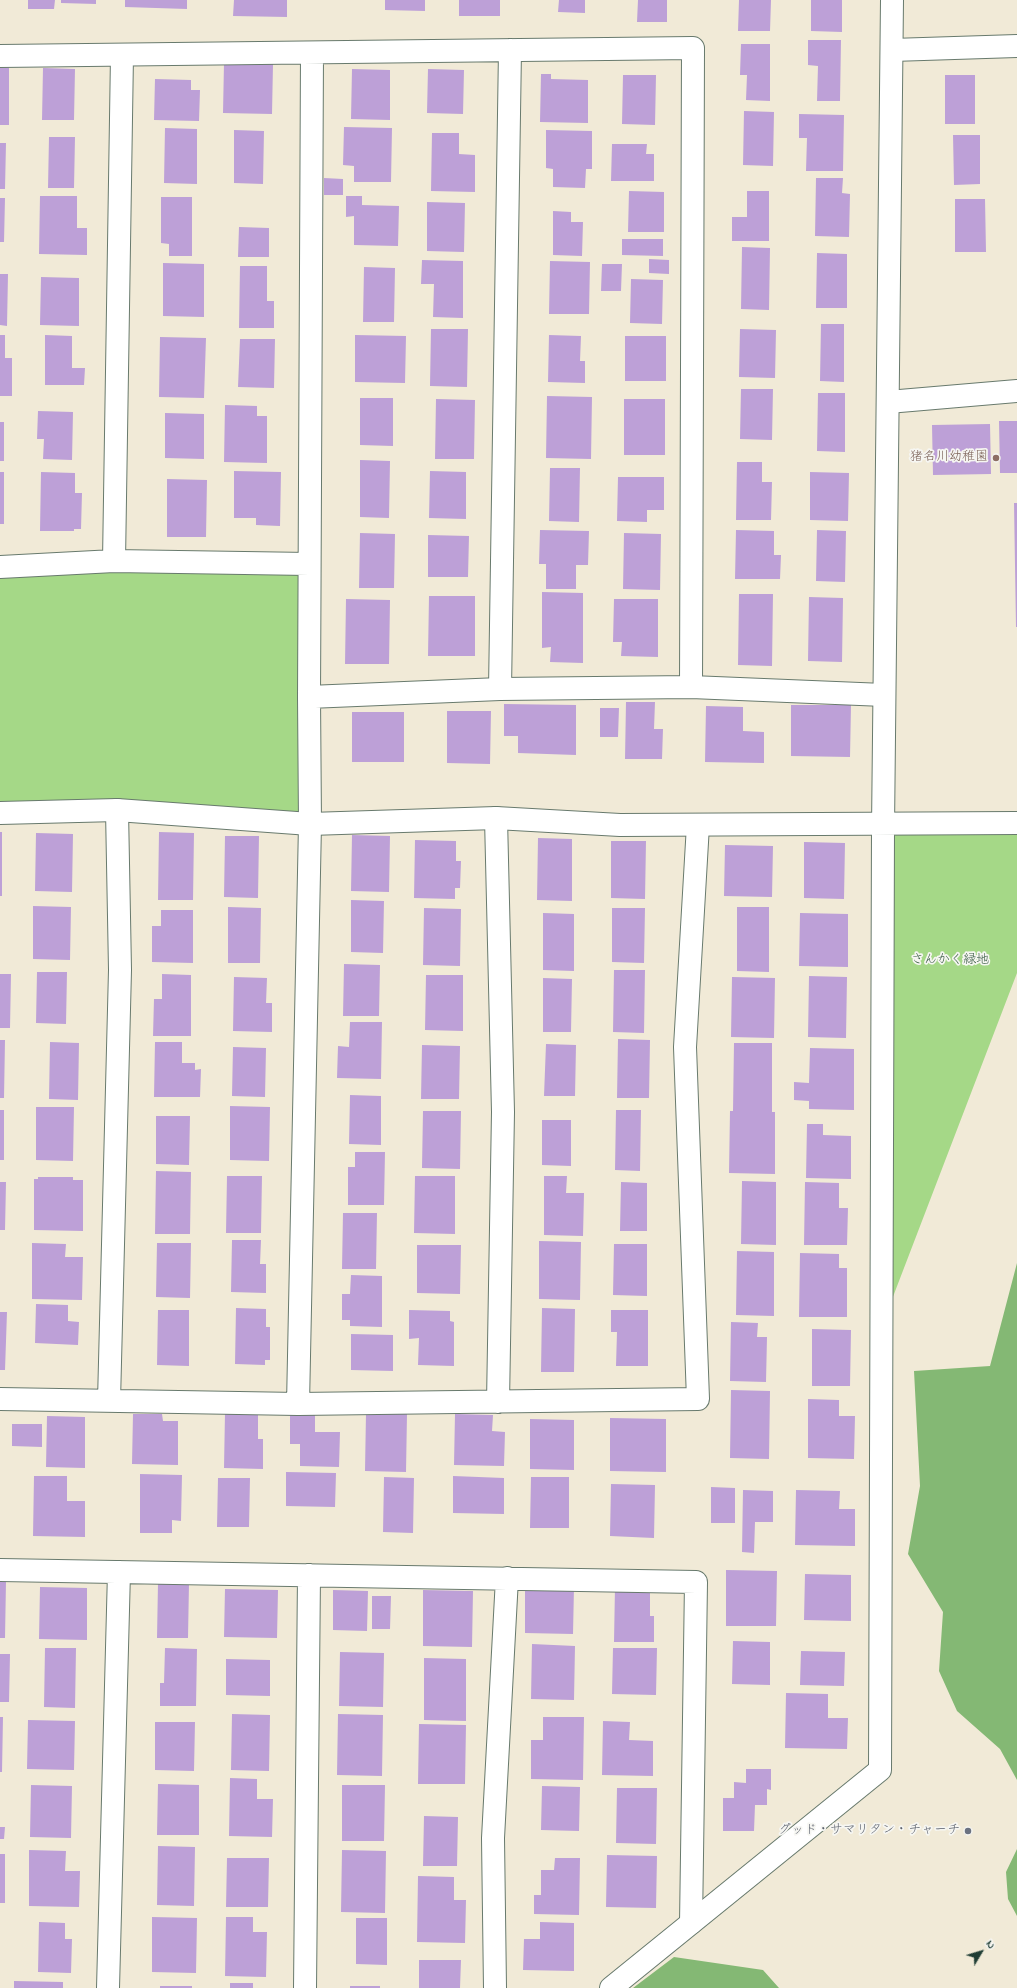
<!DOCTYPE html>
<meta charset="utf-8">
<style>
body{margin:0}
#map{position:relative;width:1017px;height:1988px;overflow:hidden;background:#f1ead7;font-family:"Indie Flower",sans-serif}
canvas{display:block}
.north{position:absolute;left:961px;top:1932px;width:40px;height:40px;-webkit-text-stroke:3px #f6f6f2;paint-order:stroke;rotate:52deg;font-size:11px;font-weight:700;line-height:16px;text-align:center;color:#1f3d34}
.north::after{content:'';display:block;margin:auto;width:14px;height:18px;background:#1f3d34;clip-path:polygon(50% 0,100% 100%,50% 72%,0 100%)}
</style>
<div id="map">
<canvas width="1017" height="1988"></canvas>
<div class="north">N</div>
</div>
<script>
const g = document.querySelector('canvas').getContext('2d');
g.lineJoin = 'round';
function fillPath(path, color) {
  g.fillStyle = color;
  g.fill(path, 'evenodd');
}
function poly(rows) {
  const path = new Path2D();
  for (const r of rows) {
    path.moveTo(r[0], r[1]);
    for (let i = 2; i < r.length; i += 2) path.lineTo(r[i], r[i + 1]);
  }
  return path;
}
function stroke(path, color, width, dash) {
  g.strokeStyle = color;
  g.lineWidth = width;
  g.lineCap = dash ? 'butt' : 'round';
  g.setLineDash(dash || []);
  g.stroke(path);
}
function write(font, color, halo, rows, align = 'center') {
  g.font = font + ' "Indie Flower","Klee One",sans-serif';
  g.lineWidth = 3.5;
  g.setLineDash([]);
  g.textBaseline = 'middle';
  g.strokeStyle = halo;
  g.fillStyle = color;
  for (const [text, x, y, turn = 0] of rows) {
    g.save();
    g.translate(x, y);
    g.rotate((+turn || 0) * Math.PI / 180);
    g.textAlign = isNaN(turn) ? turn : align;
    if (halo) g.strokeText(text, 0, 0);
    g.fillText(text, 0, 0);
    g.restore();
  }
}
fillPath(poly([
 [309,564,310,824,0,813,0,567],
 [1017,823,1017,973,881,1328,883,824]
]), '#a5d887');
fillPath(poly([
 [1017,1263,1017,1780,1000,1749,957,1711,939,1671,943,1612,908,1554,920,1486,914,1371,990,1366],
 [1017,1849,1017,1916,1008,1899,1006,1872],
 [674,1957,763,1970,779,1988,633,1988]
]), '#84b874');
fillPath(poly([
 [28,0,55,0,54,9,28,9],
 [61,0,96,0,96,4,61,3],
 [125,0,187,0,187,9,125,7],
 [234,0,287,0,287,17,233,16],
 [385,0,425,0,425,11,385,10],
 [459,0,500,0,500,16,459,16],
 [559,0,585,0,585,13,558,12],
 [638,0,667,0,667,22,637,22],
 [739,0,771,0,770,31,738,31],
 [811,0,842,0,842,32,811,31],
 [808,40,841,40,840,101,817,101,818,66,808,65],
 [741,44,770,44,770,101,746,100,747,75,740,75],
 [224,63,273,64,272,114,223,113],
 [0,68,9,68,9,125,0,125],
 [43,68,75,69,74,120,42,120],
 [352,69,390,70,390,120,351,119],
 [428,69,464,70,463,114,427,113],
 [541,74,551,74,551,79,588,80,588,123,540,122],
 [623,75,656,75,655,125,622,124],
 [945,75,975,75,975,124,945,124],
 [155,79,191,80,191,90,200,90,199,121,154,120],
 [744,111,774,112,773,166,743,165],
 [799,114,844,115,843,171,806,171,807,138,799,138],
 [344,127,392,128,391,182,354,182,354,166,343,165],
 [165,128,197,129,197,184,164,183],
 [234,130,264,131,263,184,234,183],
 [546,130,592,131,592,169,586,169,585,188,553,187,553,169,546,168],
 [432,133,459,133,459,154,475,155,475,192,431,191],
 [953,135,980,135,980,184,954,185],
 [49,137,75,137,74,188,48,188],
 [0,143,6,143,5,189,0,189],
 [612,144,647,144,646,154,654,154,654,181,611,181],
 [324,178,343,179,343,195,324,195],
 [816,178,843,178,842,193,850,194,849,237,815,236],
 [629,191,664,192,664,232,628,232],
 [747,191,769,191,769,241,732,241,732,217,747,217],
 [40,196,77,196,77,228,87,228,87,255,39,254],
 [346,196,362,196,362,205,399,206,398,246,354,245,354,216,346,217],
 [161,197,192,197,192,256,169,256,169,244,161,243],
 [0,198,5,198,4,242,0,242],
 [955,199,985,199,986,252,955,252],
 [427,202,465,203,464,252,427,251],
 [553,211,571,212,571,222,583,222,582,256,553,255],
 [239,227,269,228,269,257,238,257],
 [622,239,663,239,663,256,622,255],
 [742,247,770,248,769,310,741,309],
 [817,253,847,254,847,308,816,308],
 [649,259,669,260,669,274,649,273],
 [422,260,463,261,463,318,433,317,434,284,421,284],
 [550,261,590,262,589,314,549,314],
 [163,263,204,264,204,317,163,316],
 [602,264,622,264,621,291,601,291],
 [240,266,267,266,267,301,274,301,274,328,239,328],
 [364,267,395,268,394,322,363,322],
 [0,274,8,274,7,326,0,325],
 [41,277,79,278,79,326,40,325],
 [631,279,663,280,662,324,630,323],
 [821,324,844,324,844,382,820,381],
 [431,329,468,329,467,387,430,386],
 [740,329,776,330,775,378,739,377],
 [0,335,5,335,5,358,12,358,12,396,0,396],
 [45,335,72,336,72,368,85,368,84,385,45,385],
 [355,335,406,336,405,383,355,382],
 [549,335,581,336,580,361,585,361,585,383,548,382],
 [625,336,666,336,666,381,625,381],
 [160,337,206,338,204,398,159,397],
 [240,339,275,339,274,388,238,387],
 [741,389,773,389,772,440,740,439],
 [818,393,845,393,845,452,817,451],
 [547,396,592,397,591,459,546,458],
 [360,398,393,398,393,446,360,445],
 [436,399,475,400,474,459,435,459],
 [624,399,665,399,665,455,624,455],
 [225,405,257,406,257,416,267,416,267,463,224,462],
 [38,411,73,412,72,460,43,459,44,439,37,439],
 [165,413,204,414,204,459,165,458],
 [999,421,1017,421,1017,473,1000,473],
 [0,422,4,422,4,461,0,461],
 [990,424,991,474,933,475,932,425],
 [360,460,390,461,389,518,360,517],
 [737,462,762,462,762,482,772,482,771,520,736,520],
 [550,468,580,468,579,522,549,521],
 [234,471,281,472,280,526,256,525,256,518,234,518],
 [430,471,466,472,466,519,429,518],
 [0,472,4,472,4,524,0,524],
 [41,472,75,473,75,493,82,493,81,529,74,529,74,531,40,531],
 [810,472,849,473,848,521,810,520],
 [618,477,664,477,664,510,647,510,647,522,617,521],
 [167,479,207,480,206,537,167,537],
 [1014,503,1017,503,1017,627,1016,627],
 [540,530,589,531,588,565,576,565,576,589,546,589,546,564,539,564],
 [736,530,774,531,774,555,781,555,780,579,735,579],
 [817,530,846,531,845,582,816,581],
 [360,533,395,534,394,588,359,588],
 [624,533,661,534,660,590,623,589],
 [428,535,469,536,468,577,428,577],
 [542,592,583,593,583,663,550,662,551,647,542,648],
 [739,594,773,594,772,666,738,665],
 [429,596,475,596,475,656,428,656],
 [809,597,843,598,842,662,808,661],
 [346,599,390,600,389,664,345,664],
 [614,599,658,599,658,657,621,656,622,642,613,642],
 [626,702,655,702,654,729,663,729,662,759,625,759],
 [504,704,576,705,576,755,518,753,518,736,504,736],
 [791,705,851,705,850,757,791,756],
 [706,706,743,707,743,731,764,732,764,763,705,762],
 [600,708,619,708,618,737,600,737],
 [447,711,491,711,490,764,447,763],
 [352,712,404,712,404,762,352,762],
 [0,832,2,832,2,896,0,896],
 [159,832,194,833,193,900,158,900],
 [36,833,73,834,72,892,35,891],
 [352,835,390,836,389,892,351,891],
 [225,836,259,836,258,898,224,897],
 [538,838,572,839,572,901,537,900],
 [415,840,456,841,456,861,461,861,460,888,455,888,455,899,414,898],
 [611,841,646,841,645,899,611,898],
 [804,842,845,843,844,899,804,898],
 [725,845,773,846,772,897,724,896],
 [351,900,384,901,383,953,351,952],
 [33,906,71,907,70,960,33,959],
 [228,907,261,908,260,963,228,963],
 [737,907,769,907,769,972,737,971],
 [424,908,461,909,460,966,423,965],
 [612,908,645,908,644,963,612,962],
 [161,910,193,910,193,963,152,962,152,926,161,926],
 [543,913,574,914,574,971,543,970],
 [800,913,848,914,848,967,799,966],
 [344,964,380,965,379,1016,343,1016],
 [614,970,645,970,644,1033,613,1032],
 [37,972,67,972,66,1024,36,1023],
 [0,974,11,974,10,1028,0,1028],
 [162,974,191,975,191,1036,153,1036,154,999,162,999],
 [426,975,463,975,463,1031,425,1030],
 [809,976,847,977,846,1038,808,1037],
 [234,977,267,978,266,1003,272,1003,272,1032,233,1031],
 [732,977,775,978,774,1038,731,1037],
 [543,978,572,979,571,1032,543,1032],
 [350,1022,382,1022,381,1079,337,1078,338,1046,349,1047],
 [618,1039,650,1040,649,1098,617,1098],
 [0,1040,5,1040,4,1098,0,1098],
 [50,1042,79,1043,78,1100,49,1099],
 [155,1042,182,1042,182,1063,195,1063,195,1070,201,1069,200,1097,154,1097],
 [734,1043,772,1043,772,1112,775,1112,775,1174,729,1173,730,1111,733,1111],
 [546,1044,576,1045,575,1096,544,1096],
 [422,1045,460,1046,459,1099,421,1099],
 [233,1047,266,1048,265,1097,232,1096],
 [810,1048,854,1049,854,1110,809,1109,809,1101,794,1100,794,1082,809,1083],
 [350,1095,381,1096,381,1145,349,1144],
 [230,1106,270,1107,269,1161,230,1160],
 [36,1107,74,1107,73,1161,36,1160],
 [0,1110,4,1110,4,1160,0,1160],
 [616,1110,641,1110,640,1171,615,1170],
 [423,1111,461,1111,460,1169,422,1168],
 [156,1116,190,1116,189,1165,156,1164],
 [542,1120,571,1120,571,1166,542,1165],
 [807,1124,823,1124,823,1135,851,1136,851,1179,806,1178],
 [355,1152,385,1152,384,1205,348,1205,348,1167,355,1167],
 [156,1171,191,1172,190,1234,155,1234],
 [227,1176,262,1176,261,1233,226,1233],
 [415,1176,455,1176,455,1234,414,1233],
 [544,1176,567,1176,566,1193,584,1193,583,1236,544,1235],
 [38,1177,73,1177,73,1180,83,1180,83,1231,34,1230,34,1179,38,1179],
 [742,1181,776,1182,776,1245,741,1244],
 [0,1182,6,1182,5,1230,0,1230],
 [621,1182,647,1183,647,1231,620,1231],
 [805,1182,839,1183,839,1208,848,1208,847,1245,804,1245],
 [343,1213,377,1213,376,1269,342,1269],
 [232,1240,261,1240,260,1264,266,1264,266,1293,231,1292],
 [539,1241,581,1242,580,1300,539,1299],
 [32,1243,66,1244,65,1257,83,1257,82,1300,32,1299],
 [157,1243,191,1243,190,1298,156,1297],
 [614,1244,647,1244,647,1296,613,1295],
 [417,1245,461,1245,460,1294,417,1293],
 [737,1251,774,1252,774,1316,736,1315],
 [800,1253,839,1254,839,1268,847,1268,847,1317,799,1317],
 [351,1275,382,1276,382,1327,350,1326,350,1320,342,1320,342,1294,350,1294],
 [36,1304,68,1305,68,1321,79,1322,78,1345,35,1343],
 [236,1308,266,1309,266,1327,270,1327,270,1360,265,1360,265,1365,235,1364],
 [542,1308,575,1309,574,1372,541,1372],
 [158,1310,189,1310,189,1366,157,1365],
 [409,1310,450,1311,450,1321,454,1322,454,1366,418,1365,419,1338,409,1339],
 [611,1310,648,1310,648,1366,616,1366,617,1332,611,1332],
 [0,1312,7,1312,5,1370,0,1370],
 [731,1322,758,1323,757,1337,767,1337,766,1382,730,1381],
 [812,1329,851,1330,850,1386,812,1386],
 [351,1334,393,1335,393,1371,351,1370],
 [731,1390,770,1391,769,1459,730,1458],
 [808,1399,839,1400,839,1416,855,1416,854,1459,808,1458],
 [225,1413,258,1414,258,1439,263,1439,263,1469,224,1468],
 [290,1413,315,1413,315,1432,340,1432,339,1467,300,1466,300,1444,290,1444],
 [366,1413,407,1414,406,1472,365,1471],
 [133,1414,162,1414,163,1421,178,1421,178,1465,132,1464],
 [455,1414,493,1415,492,1431,505,1432,504,1466,454,1465],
 [47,1416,85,1417,85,1468,46,1467],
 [610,1418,666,1419,666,1472,610,1471],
 [530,1419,574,1420,574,1470,530,1469],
 [12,1424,42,1424,42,1447,12,1446],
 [286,1472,336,1473,335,1507,286,1506],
 [140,1474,182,1475,181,1521,172,1520,172,1533,140,1533],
 [34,1476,67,1476,67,1501,85,1501,85,1537,33,1536],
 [453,1476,504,1478,504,1514,453,1513],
 [384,1477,414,1478,413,1533,383,1532],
 [531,1477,569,1477,569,1528,530,1528],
 [218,1478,250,1478,249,1527,217,1527],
 [611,1484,655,1485,654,1538,610,1536],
 [711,1487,735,1488,735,1523,711,1523],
 [743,1490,773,1491,773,1522,755,1522,754,1553,742,1552],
 [796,1490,840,1491,839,1509,855,1509,855,1546,795,1545],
 [726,1570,777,1571,776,1626,726,1626],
 [805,1574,851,1575,851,1621,804,1620],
 [0,1581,6,1581,5,1638,0,1638],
 [158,1583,189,1583,188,1638,157,1638],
 [525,1585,574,1587,573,1634,525,1633],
 [40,1587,87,1588,87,1640,39,1639],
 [615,1587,650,1588,650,1616,654,1616,654,1642,614,1642],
 [225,1589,278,1590,277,1638,224,1637],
 [333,1590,368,1591,367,1631,333,1630],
 [423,1590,473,1591,472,1647,423,1646],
 [372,1596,391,1596,390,1629,372,1629],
 [733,1641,770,1642,770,1685,732,1684],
 [532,1644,575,1646,574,1700,531,1699],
 [45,1648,76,1648,75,1708,44,1707],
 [165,1648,197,1649,196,1706,160,1706,160,1683,164,1683],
 [613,1648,657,1648,656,1695,612,1694],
 [801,1651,845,1652,844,1686,800,1685],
 [340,1652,384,1653,383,1707,339,1706],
 [0,1654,10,1654,9,1702,0,1702],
 [424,1658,466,1659,466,1721,424,1720],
 [226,1659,270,1660,270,1696,226,1695],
 [786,1693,828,1694,828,1718,848,1718,847,1749,785,1748],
 [232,1714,270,1715,269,1771,231,1770],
 [338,1714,383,1715,382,1776,337,1775],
 [0,1717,3,1717,2,1772,0,1772],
 [543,1717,584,1717,583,1780,531,1779,531,1740,543,1740],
 [28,1720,75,1721,74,1770,27,1769],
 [603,1721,630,1722,629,1740,653,1741,653,1776,602,1775],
 [155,1722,195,1722,194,1771,155,1770],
 [419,1724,466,1725,465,1784,418,1784],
 [746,1769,771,1769,771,1790,767,1789,767,1805,755,1805,754,1831,723,1831,723,1798,734,1798,734,1782,746,1783],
 [230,1778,257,1779,257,1799,273,1799,272,1837,229,1836],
 [158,1784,199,1785,199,1835,157,1835],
 [31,1785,72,1786,71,1838,30,1837],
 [342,1785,385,1785,384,1841,342,1841],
 [542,1786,580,1787,579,1831,541,1830],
 [617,1788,657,1788,656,1844,616,1843],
 [424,1816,458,1817,457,1866,423,1866],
 [0,1827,5,1827,4,1839,0,1839],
 [158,1846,195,1847,194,1906,157,1905],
 [29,1850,66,1851,65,1871,80,1871,79,1907,29,1906],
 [342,1850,386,1851,385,1913,341,1912],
 [0,1854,5,1854,5,1903,0,1903],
 [607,1855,657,1856,656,1908,606,1907],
 [227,1858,269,1858,268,1907,226,1907],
 [555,1858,580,1858,579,1915,534,1914,534,1895,541,1895,541,1870,554,1870],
 [418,1876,454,1877,454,1900,466,1900,465,1943,417,1942],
 [152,1917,197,1918,196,1973,152,1972],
 [226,1917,253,1917,253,1932,267,1932,266,1977,225,1976],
 [356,1918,387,1918,387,1965,356,1964],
 [39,1922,65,1923,65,1939,72,1939,71,1973,38,1972],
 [540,1922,574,1923,574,1971,523,1970,524,1939,540,1939],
 [419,1960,461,1960,460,1988,419,1988],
 [14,1981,63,1982,63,1988,14,1988],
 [230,1983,253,1983,253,1988,230,1988],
 [160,1986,192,1986,192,1988,160,1988],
 [350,1986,380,1986,380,1988,350,1988]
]), '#bda0d7');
const minor = poly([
 [892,50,1017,46],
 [312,53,309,697,310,824,298,1404,698,1399,685,1047,698,825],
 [0,56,693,48,691,687,884,695],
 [888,402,1017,391],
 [114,561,122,55],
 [0,567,114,561,309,564],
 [500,689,510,50],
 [309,697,500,689,691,687],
 [496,818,503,1112,498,1402],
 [0,1399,298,1404],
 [109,1401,120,970,117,810],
 [0,1570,696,1582,691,1923],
 [108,1988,119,1572],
 [305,1988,309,1575],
 [495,1988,493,1838,507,1578]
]);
const tertiary = poly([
 [0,813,117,810,310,824,496,818,620,825,1017,823],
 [611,1988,880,1770,883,828,892,0]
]);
stroke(minor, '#687a6d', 24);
stroke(tertiary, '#687a6d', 24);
stroke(minor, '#fff', 22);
stroke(tertiary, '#fff', 22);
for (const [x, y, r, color] of [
 [996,458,4,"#8d6e63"],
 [968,1831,4,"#6b7280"]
]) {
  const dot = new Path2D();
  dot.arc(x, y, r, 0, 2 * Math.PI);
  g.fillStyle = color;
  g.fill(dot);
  stroke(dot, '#f6f6f2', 1.5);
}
write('13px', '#785e54', '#f6f6f2', [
 ["猪名川幼稚園",988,458]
], 'right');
write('13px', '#3a5c45', '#f6f6f2', [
 ["さんかく緑地",950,961]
]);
write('13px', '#5b616d', '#f6f6f2', [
 ["グッド・サマリタン・チャーチ",960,1831]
], 'right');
</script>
